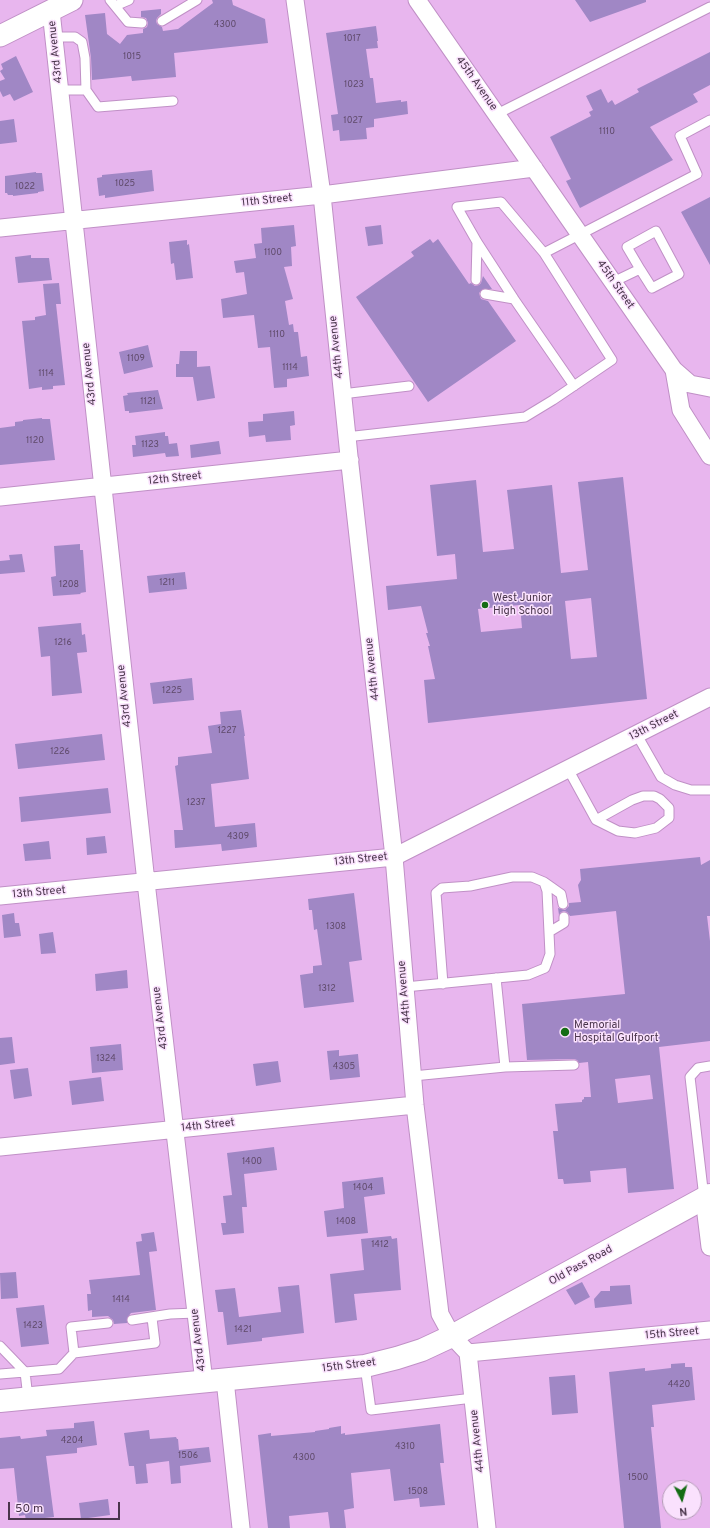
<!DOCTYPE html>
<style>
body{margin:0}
#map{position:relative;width:710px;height:1528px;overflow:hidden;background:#e8b6ee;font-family:Overpass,sans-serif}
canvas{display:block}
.north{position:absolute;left:662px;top:1480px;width:40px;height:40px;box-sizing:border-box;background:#fae1fd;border:1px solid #b39cb6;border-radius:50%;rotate:174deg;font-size:11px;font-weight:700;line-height:16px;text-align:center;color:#49354b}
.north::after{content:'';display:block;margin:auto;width:14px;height:18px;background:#146c14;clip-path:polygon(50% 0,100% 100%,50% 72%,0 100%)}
.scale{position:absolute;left:8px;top:1502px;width:112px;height:18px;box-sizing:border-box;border:2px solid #49354b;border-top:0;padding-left:5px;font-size:12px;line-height:14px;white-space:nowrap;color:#49354b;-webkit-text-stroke:3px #fae1fd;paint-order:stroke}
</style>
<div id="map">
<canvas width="710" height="1528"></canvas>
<div class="north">N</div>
<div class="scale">50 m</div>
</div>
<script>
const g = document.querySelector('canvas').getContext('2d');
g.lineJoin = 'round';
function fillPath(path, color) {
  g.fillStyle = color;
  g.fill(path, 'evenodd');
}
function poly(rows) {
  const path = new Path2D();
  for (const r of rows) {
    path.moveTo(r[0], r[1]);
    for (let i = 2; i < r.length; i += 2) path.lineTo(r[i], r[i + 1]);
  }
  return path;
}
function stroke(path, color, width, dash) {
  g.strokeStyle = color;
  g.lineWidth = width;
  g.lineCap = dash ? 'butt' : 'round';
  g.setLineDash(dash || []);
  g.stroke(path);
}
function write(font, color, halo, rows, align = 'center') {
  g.font = font + ' Overpass,sans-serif';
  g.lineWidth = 3;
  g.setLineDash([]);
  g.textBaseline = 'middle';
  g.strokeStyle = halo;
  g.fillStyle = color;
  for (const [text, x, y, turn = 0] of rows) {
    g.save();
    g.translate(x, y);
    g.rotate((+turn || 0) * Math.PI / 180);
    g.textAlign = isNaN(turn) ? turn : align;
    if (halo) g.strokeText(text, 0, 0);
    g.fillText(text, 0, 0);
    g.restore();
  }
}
fillPath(poly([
 [212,0,232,0,233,5,265,19,268,43,174,53,176,77,132,81,131,76,92,80,91,58,85,15,105,13,107,34,120,44,127,35,143,33,143,29,147,27,148,23,146,18,141,17,141,11,161,9,161,14,157,18,156,21,157,24,162,27,163,31,178,29,213,3],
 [575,0,646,0,646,2,590,22],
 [376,26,378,41,377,41,378,48,366,49,370,78,373,78,376,103,401,100,401,102,407,101,408,114,374,119,374,127,366,128,367,139,340,141,339,130,333,131,331,115,338,114,326,33],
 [710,52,710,85,693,94,698,102,650,127,673,160,580,208,566,181,571,179,550,137,591,116,589,112,593,110,586,96,601,89,608,103,612,100,615,105,639,92,637,89],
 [16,56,33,92,14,101,10,94,3,97,0,91,0,81,5,79,0,71,3,69,1,64],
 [14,119,17,142,0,144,0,121],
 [152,170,154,191,105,198,105,195,99,196,97,178,102,177,102,175],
 [36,172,36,173,42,173,44,191,38,192,38,193,13,196,13,195,8,195,7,193,5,193,5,176],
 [710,197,710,265,681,212],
 [294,225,296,246,291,247,292,266,284,267,293,299,285,301,289,325,293,324,294,332,298,332,301,357,307,356,309,376,287,379,287,387,274,388,270,347,258,348,254,315,223,318,221,299,247,294,244,272,236,273,234,261,256,258,254,244,262,243,261,228],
 [381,225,383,244,368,246,365,227],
 [430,239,433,243,438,239,469,284,471,283,475,286,479,285,481,283,483,276,492,289,483,289,479,293,481,299,488,301,516,341,428,402,356,297,414,256,411,252],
 [187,240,187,245,189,244,193,278,176,280,174,263,171,264,169,242],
 [31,255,31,258,49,258,52,280,18,283,15,257],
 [59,283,61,304,56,304,65,385,53,386,53,389,42,390,42,387,29,389,22,321,35,320,35,317,46,315,43,284],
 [148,345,153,367,124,374,119,352],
 [180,351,197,351,197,367,210,366,215,398,197,401,193,377,176,377,176,364,179,364],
 [158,390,163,409,129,413,129,411,125,411,123,396,128,395,127,393],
 [294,411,295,425,290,426,291,440,266,442,265,435,249,437,248,422,263,421,263,414],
 [42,418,42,419,50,419,55,460,0,465,0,428,15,426,15,422,23,421,23,420],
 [165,432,165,436,168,436,169,444,177,443,179,456,166,457,165,453,133,457,132,445,136,445,135,436],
 [219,441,221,454,191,458,190,445],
 [623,477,647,699,428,723,424,680,435,679,428,646,430,646,426,633,428,633,421,606,388,610,386,586,457,579,455,554,437,556,430,485,476,480,483,552,514,549,507,490,552,485,561,573,588,570,578,482],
 [591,598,597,657,571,659,565,601],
 [520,605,522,628,481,632,478,609],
 [80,544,80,550,83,550,86,592,80,593,81,594,53,596,51,577,56,576,54,546],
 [22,554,25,572,0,574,0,561,10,560,9,555],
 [185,572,187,589,149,593,147,576],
 [81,623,82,635,85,634,87,652,77,653,82,693,52,696,50,656,41,657,38,627],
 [192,678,194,700,153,704,150,683],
 [241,710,245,736,244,736,249,779,211,784,215,827,255,823,257,847,222,851,221,844,175,848,174,830,183,830,175,766,178,765,178,757,212,753,208,726,221,724,220,712],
 [102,734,105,760,18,769,15,744],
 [108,788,111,813,21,822,19,797],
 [105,836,107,853,87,855,86,838],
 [49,841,51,859,25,861,23,844],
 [700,857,701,865,710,860,710,916,707,916,710,941,710,1041,659,1047,674,1189,628,1193,626,1168,590,1171,591,1182,564,1184,563,1179,558,1179,553,1131,558,1131,555,1104,582,1102,582,1100,584,1099,584,1097,591,1097,588,1062,579,1063,577,1060,574,1059,527,1060,522,1004,625,994,616,911,570,916,567,912,564,911,561,912,559,915,558,908,565,910,569,906,569,903,581,902,578,885,581,880,580,869],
 [650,1075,653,1099,618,1103,615,1079],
 [354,893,362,960,349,962,354,1002,304,1008,300,975,313,973,313,966,322,965,317,929,314,930,312,910,309,910,308,899],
 [14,913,15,923,19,923,21,936,4,938,2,915],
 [53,932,56,953,41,954,39,934],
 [127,970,128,988,96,991,95,974],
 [12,1037,15,1063,0,1065,0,1038],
 [121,1044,123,1070,92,1073,90,1047],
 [339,1050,339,1056,358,1054,360,1077,330,1080,327,1051],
 [278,1061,281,1082,256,1086,253,1064],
 [28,1068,32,1096,14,1099,10,1070],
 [101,1077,104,1101,72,1105,69,1081],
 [274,1147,277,1170,244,1174,247,1207,242,1207,244,1233,223,1235,221,1223,226,1223,223,1196,232,1195,227,1153],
 [383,1177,385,1194,364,1197,368,1233,327,1237,324,1211,344,1208,342,1182],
 [154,1232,157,1251,149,1252,156,1310,131,1313,127,1318,127,1323,114,1324,113,1320,108,1316,92,1317,92,1310,88,1311,87,1294,91,1294,89,1280,140,1275,136,1242,142,1241,141,1234],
 [391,1236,392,1239,397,1238,401,1290,354,1294,357,1320,335,1323,330,1274,364,1270,361,1239],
 [16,1272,18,1298,1,1299,0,1273],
 [582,1282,590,1297,575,1305,566,1290],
 [299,1285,304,1333,262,1338,262,1341,227,1345,223,1312,218,1312,215,1290,235,1288,239,1317,281,1312,278,1287],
 [630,1285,632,1304,595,1308,594,1299,601,1291,610,1291,610,1286],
 [44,1305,49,1344,21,1347,16,1308],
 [685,1363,685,1367,692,1367,695,1400,652,1405,654,1427,651,1427,661,1528,624,1528,609,1372,645,1368,645,1371,671,1368,671,1364],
 [575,1375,578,1413,552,1415,549,1377],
 [94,1421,97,1445,77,1448,77,1453,46,1456,54,1517,26,1520,25,1515,19,1516,14,1468,0,1469,0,1438,20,1436,21,1439,47,1436,46,1430,74,1428,74,1423],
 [440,1424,444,1463,440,1463,445,1505,420,1507,419,1498,394,1501,390,1469,351,1473,354,1508,344,1510,346,1528,330,1528,328,1512,289,1516,290,1528,268,1528,258,1435,271,1433,271,1436,315,1432,315,1431,329,1429,329,1428,341,1426,341,1434,345,1433,345,1435],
 [149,1430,150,1439,176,1437,177,1439,178,1439,179,1450,209,1447,211,1462,180,1466,181,1483,171,1484,169,1461,146,1464,148,1483,136,1484,134,1466,129,1466,124,1433],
 [108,1499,110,1515,81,1519,79,1503]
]), '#a087c5');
const service = poly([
 [110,0,128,22,142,23],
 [115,6,129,0],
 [162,21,197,0],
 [54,37,75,37,82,42,85,58,86,90],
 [60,90,86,90,98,107,173,101],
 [497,114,710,7],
 [544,253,501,202,457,207,477,242,514,299,574,386],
 [476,280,477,242],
 [613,282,640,269,652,288,679,274,656,231,627,247,640,269],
 [485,294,514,299],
 [342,394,409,386],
 [346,437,525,417,553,400,612,360,544,253,697,174,680,136,710,120],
 [637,735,661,777,675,785,691,790,710,790],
 [568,769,596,820,618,831,635,833,656,828,669,818,669,808,660,799,654,796,643,796,632,800,596,820],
 [544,882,561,894,563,904],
 [549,932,564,923,564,917],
 [405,987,528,975,545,968,550,954,547,891,544,882,532,877,512,877,470,886,442,888,436,893,443,984],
 [505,1067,574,1065],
 [413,1076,505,1067,496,978],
 [704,1198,690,1077,698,1068,710,1066],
 [132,1320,170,1314,196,1313],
 [0,1346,25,1372],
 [74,1353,71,1327,108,1323],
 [365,1366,371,1410,473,1398],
 [0,1374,25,1372],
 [28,1398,25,1372,59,1369,74,1353,155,1343,152,1318]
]);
const minor = poly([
 [295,0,322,195,349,456,394,857,415,1105,440,1314,452,1336,468,1353,710,1330],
 [417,0,674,370,690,384,710,388],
 [51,11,146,882,204,1382],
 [0,228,322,195,534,168],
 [674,370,681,410,710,456],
 [0,497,350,460],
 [0,896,394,857,710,697],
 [0,1147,415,1105],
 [704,1198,710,1247],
 [468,1353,487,1528],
 [225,1380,241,1528]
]);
const tertiary = poly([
 [0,36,72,0]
]);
const secondary = poly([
 [0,1401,365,1366,397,1358,422,1350,452,1336,710,1195]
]);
stroke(service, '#c090c6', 11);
stroke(minor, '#c090c6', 19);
stroke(tertiary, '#c090c6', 23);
stroke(secondary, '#c090c6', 24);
stroke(service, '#fff', 9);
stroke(minor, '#fff', 17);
stroke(tertiary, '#fff', 21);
stroke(secondary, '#fff', 22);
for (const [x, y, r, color] of [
 [485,605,4,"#146c14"],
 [565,1032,5,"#146c14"]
]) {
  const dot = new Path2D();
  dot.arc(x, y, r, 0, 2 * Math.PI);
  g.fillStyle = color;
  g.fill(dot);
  stroke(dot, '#fae1fd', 1.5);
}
write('9px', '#5f4a6a', null, [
 ["4300",225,25],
 ["1017",352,39],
 ["1015",132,57],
 ["1023",354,85],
 ["1027",353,121],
 ["1110",607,132],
 ["1025",125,184],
 ["1022",25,187],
 ["1100",273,253],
 ["1110",277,335],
 ["1109",136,359],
 ["1114",290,368],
 ["1114",46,374],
 ["1121",148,402],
 ["1120",35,441],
 ["1123",150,445],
 ["1211",167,583],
 ["1208",69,585],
 ["1216",63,643],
 ["1225",172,691],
 ["1227",227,731],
 ["1226",60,752],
 ["1237",196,803],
 ["4309",238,837],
 ["1308",336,927],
 ["1312",327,989],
 ["1324",106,1059],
 ["4305",344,1067],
 ["1400",252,1162],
 ["1404",363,1188],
 ["1408",346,1222],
 ["1412",380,1245],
 ["1414",121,1300],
 ["1423",33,1326],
 ["1421",243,1330],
 ["4420",679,1385],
 ["4204",72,1441],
 ["4310",405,1447],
 ["1506",188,1456],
 ["4300",304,1458],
 ["1500",638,1478],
 ["1508",418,1492]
]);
write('11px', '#49354b', '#fae1fd', [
 ["43rd Avenue",56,52,-96],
 ["45th Avenue",476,84,55],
 ["11th Street",267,201,-6],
 ["45th Street",615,285,55],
 ["44th Avenue",337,347,-96],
 ["43rd Avenue",90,374,-96],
 ["12th Street",175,479,-6],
 ["44th Avenue",373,669,-96],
 ["43rd Avenue",125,696,-96],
 ["13th Street",654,726,-27],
 ["13th Street",361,860,-6],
 ["13th Street",39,893,-5],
 ["44th Avenue",405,992,-95],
 ["43rd Avenue",161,1018,-97],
 ["14th Street",208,1126,-6],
 ["Old Pass Road",581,1266,-29],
 ["15th Street",672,1334,-5],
 ["43rd Avenue",199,1340,-97],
 ["15th Street",349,1366,-7],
 ["44th Avenue",478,1441,-96]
]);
write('11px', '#49354b', '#fae1fd', [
 ["West Junior",493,599],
 ["High School",493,612],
 ["Memorial",574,1026],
 ["Hospital Gulfport",574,1039]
], 'left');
</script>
